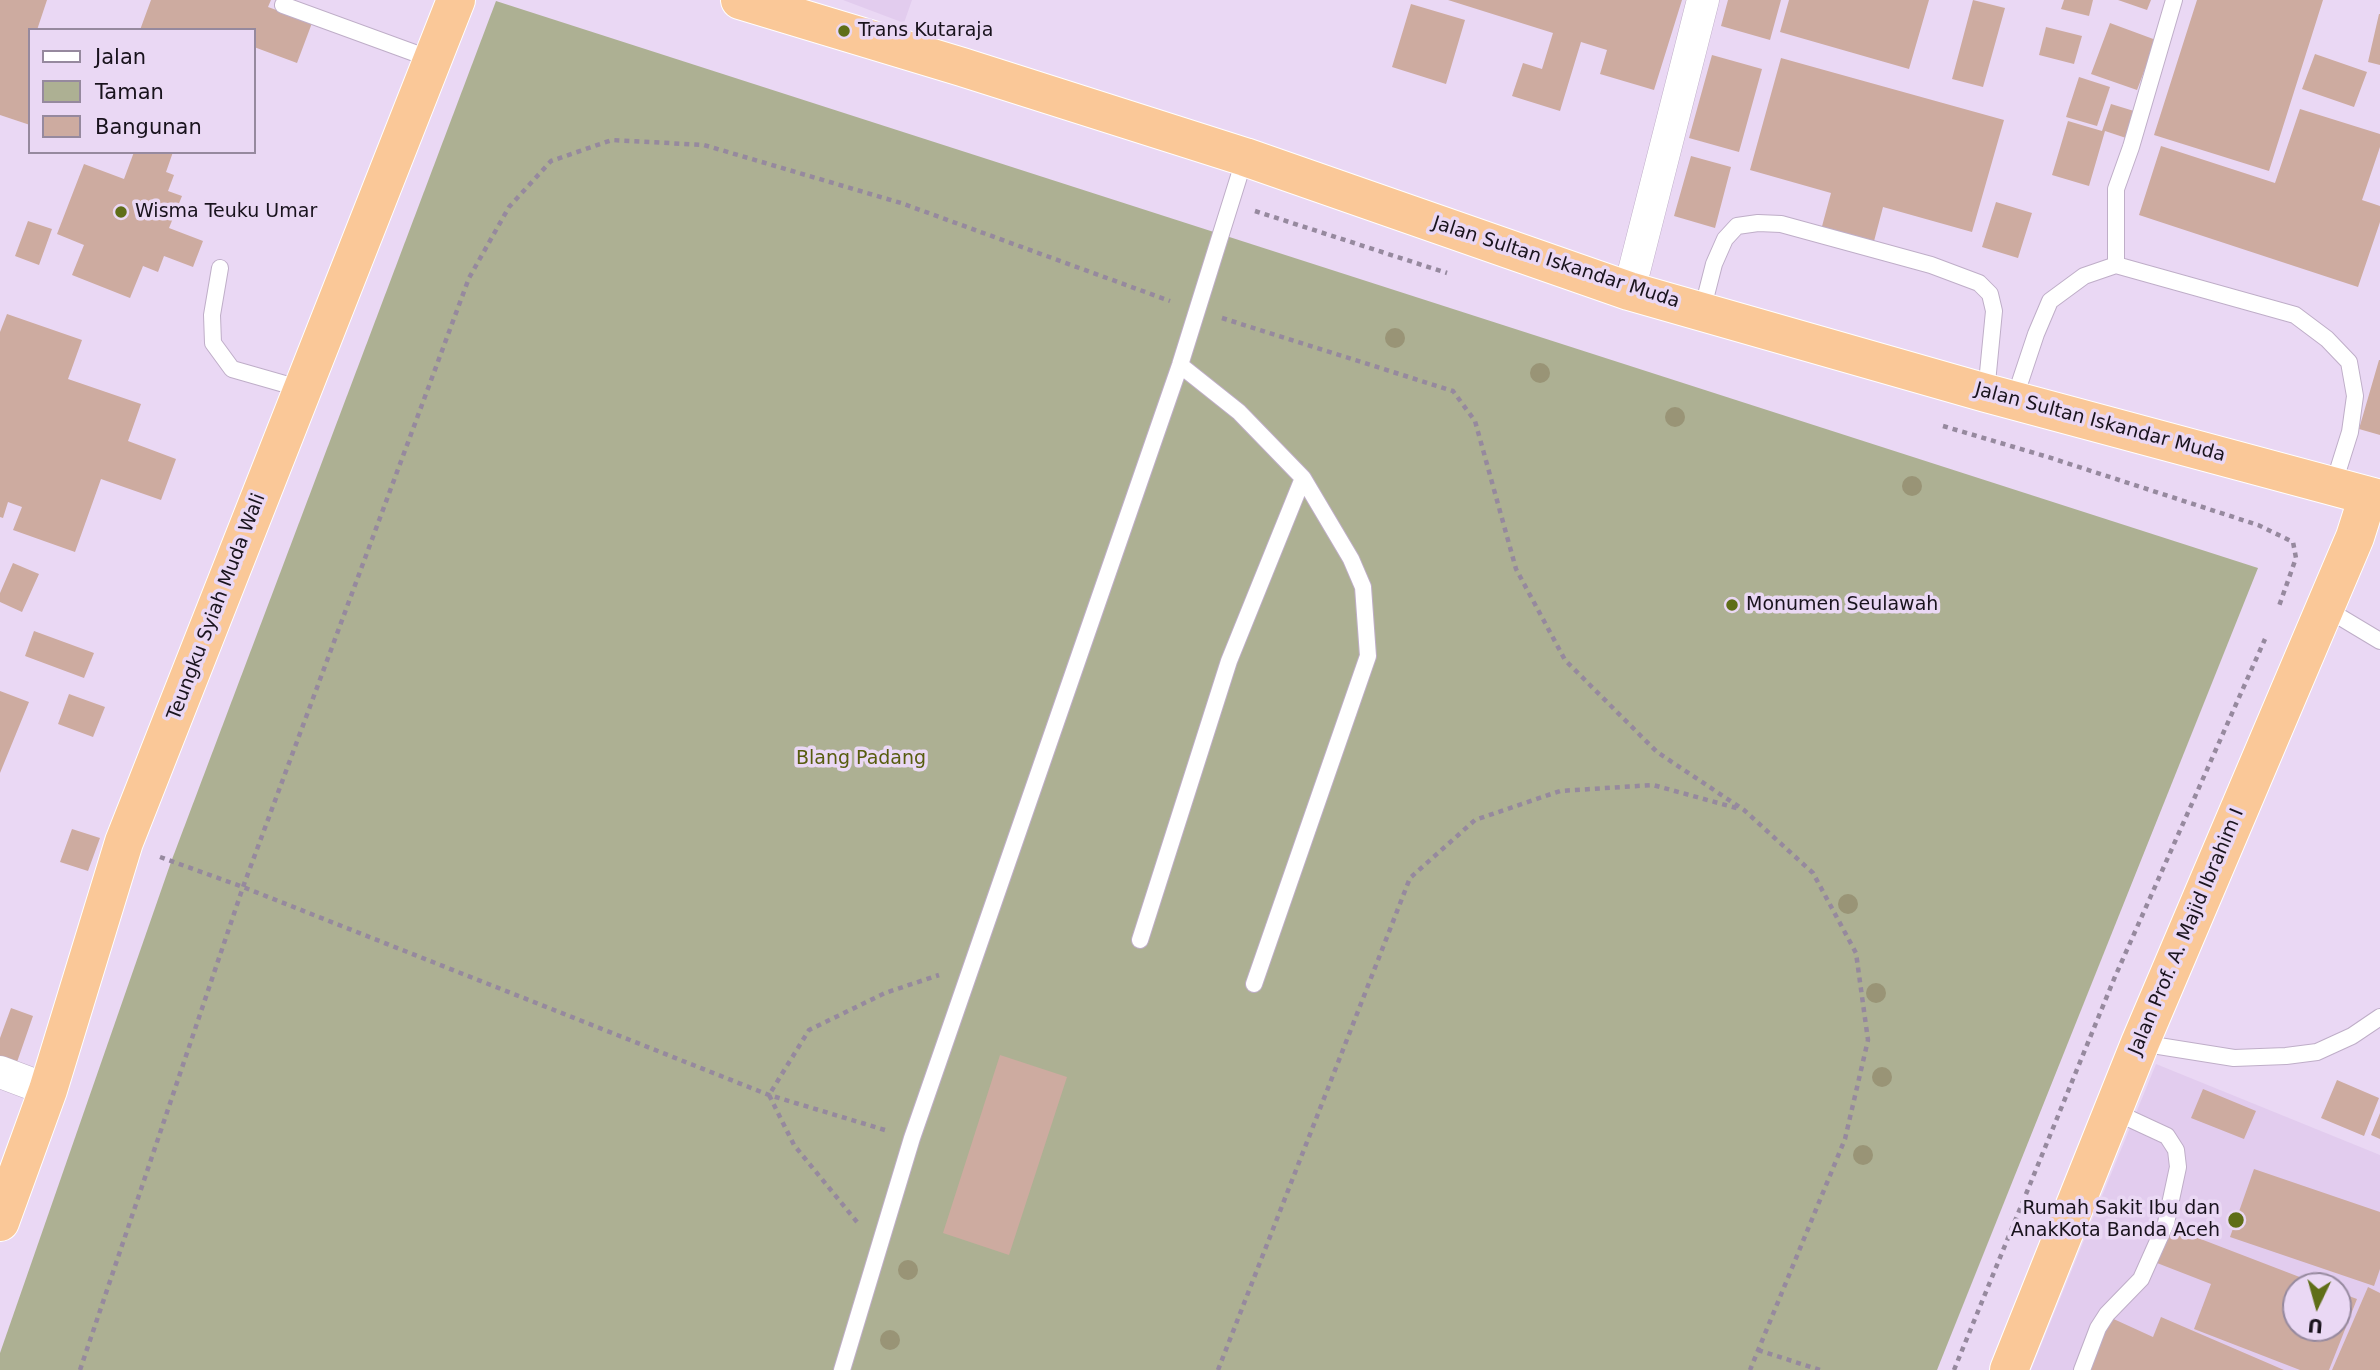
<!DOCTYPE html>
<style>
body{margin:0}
#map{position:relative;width:2380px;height:1370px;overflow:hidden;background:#ead8f4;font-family:"DejaVu Sans",sans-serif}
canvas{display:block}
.legend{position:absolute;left:28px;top:28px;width:228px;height:126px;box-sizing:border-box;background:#ead8f4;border:2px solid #96899e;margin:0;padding:9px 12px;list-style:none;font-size:21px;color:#19131d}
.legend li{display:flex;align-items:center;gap:14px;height:35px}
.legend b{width:35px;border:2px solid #96899e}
.north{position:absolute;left:2282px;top:1272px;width:70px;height:70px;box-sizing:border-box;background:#ead8f4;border:2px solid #96899e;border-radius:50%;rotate:185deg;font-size:19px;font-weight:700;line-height:28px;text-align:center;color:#19131d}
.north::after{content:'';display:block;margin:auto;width:24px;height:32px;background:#5f6e18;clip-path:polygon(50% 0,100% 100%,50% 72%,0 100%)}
</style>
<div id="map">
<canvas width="2380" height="1370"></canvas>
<ul class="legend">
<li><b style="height:9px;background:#fff"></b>Jalan</li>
<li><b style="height:19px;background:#adb093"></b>Taman</li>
<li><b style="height:19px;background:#cdaba0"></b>Bangunan</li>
</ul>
<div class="north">U</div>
</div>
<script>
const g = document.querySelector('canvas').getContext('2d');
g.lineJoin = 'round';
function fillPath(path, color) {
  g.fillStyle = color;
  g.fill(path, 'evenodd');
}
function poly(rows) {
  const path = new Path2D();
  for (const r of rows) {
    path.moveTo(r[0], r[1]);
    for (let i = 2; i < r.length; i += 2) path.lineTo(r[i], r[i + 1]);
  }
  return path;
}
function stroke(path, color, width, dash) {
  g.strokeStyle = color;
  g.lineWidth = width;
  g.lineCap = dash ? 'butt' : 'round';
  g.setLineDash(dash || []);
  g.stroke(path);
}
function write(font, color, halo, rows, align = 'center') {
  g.font = font + ' "DejaVu Sans",sans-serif';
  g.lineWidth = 7;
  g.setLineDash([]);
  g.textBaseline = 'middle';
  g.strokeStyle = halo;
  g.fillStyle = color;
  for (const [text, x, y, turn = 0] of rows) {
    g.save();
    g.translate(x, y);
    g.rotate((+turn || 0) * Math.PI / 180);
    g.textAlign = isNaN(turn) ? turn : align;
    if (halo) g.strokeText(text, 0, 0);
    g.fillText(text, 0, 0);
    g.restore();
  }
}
fillPath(poly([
 [843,0,912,0,904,23],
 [2156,1064,2380,1155,2380,1370,2031,1370],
 [2296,1286,2338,1286,2338,1328,2296,1328]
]), '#e2ccee');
fillPath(poly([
 [496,1,2258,568,1937,1370,0,1370,0,1353,171,862]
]), '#adb093');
fillPath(poly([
 [0,0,47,0,37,30,30,30,30,125,0,115],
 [151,0,271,0,268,7,312,23,297,63,254,47,254,30,140,30],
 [1448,0,1682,0,1654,90,1600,74,1607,50,1581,42,1560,111,1512,96,1523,63,1542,69,1553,33],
 [1728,0,1781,0,1770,40,1721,26],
 [1789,0,1929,0,1909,69,1780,32],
 [1973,0,2005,8,1983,87,1952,79],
 [2064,0,2093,0,2089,16,2061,9],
 [2118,0,2151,0,2147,10],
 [2197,0,2323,0,2269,171,2154,135],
 [1411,4,1465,20,1446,84,1392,67],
 [2379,14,2380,14,2380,65,2368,62],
 [2110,23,2156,40,2137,90,2091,74],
 [2046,27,2082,36,2074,64,2039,55],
 [2315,54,2367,72,2354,107,2302,89],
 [1712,55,1762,69,1739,152,1689,138],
 [1781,58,2004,120,1972,232,1883,207,1873,245,1821,230,1831,193,1750,170],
 [2079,77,2110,87,2097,126,2066,117],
 [2111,104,2134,111,2126,138,2105,131,2089,186,2052,175,2068,121,2102,131],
 [2300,109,2380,134,2380,147,2362,200,2380,206,2380,222,2358,287,2139,215,2161,146,2275,183],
 [134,152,173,152,166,172,174,175,168,191,182,196,169,228,203,241,193,267,164,256,158,272,143,266,130,298,72,275,84,245,57,234,84,164,124,179],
 [1691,156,1731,167,1715,228,1674,216],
 [1996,202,2032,213,2018,258,1982,247],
 [28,221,52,229,39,265,15,256],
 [7,314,82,340,68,379,141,404,128,441,176,459,161,500,101,479,75,552,13,530,22,507,8,502,3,518,0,517,0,332],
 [2379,360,2380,360,2380,435,2359,429],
 [13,563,39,574,22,612,0,602,0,593],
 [34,631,94,653,84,678,25,656],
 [0,691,29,702,0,773],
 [69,694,105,707,93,737,58,724],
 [72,829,100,838,88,871,60,862],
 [11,1008,33,1016,16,1065,0,1060,0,1038],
 [1000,1055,1067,1077,1009,1255,943,1233],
 [2337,1080,2379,1098,2364,1136,2321,1118],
 [2203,1089,2256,1111,2244,1139,2191,1118],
 [2380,1113,2380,1139,2371,1135],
 [2254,1169,2380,1212,2380,1269,2374,1286,2230,1237],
 [2172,1228,2323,1286,2296,1286,2296,1328,2338,1328,2338,1292,2357,1299,2329,1370,2300,1370,2194,1329,2211,1284,2157,1263],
 [2368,1287,2380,1293,2380,1370,2332,1370],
 [2107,1316,2153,1337,2161,1317,2284,1370,2083,1370]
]), '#cdaba0');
const service = poly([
 [283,5,431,59],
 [2116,265,2116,189,2131,147,2174,0],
 [220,268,212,315,213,343,232,369,302,389],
 [1702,311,1714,264,1725,239,1737,226,1758,223,1781,224,1931,265,1979,283,1990,294,1994,311,1986,393],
 [2014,400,2036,334,2050,301,2084,276,2116,265,2295,315,2327,339,2349,362,2355,396,2350,432,2333,486],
 [2325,608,2380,641],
 [1140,940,1229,661,1303,478,1239,412,1180,365],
 [1254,984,1368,656,1363,587,1351,559,1303,478],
 [2140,1043,2234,1058,2286,1056,2317,1052,2352,1036,2380,1017],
 [842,1370,912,1138,1180,365,1245,157],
 [2082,1370,2098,1328,2107,1314,2141,1279,2166,1223,2178,1167,2176,1150,2167,1136,2113,1111]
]);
const minor = poly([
 [1629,291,1703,0],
 [0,1072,48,1090]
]);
const trunk = poly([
 [740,0,962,67,1245,157,1629,291,1986,393,2380,499],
 [0,1222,48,1090,124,842,456,0],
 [2009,1370,2140,1043,2355,537,2368,496]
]);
stroke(service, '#bfaec8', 18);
stroke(minor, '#bfaec8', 33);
stroke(trunk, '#fff', 40);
stroke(poly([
 [1255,211,1447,273],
 [1222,318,1453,391,1475,421,1516,569,1565,660,1657,752,1744,810,1813,873,1856,953,1868,1040,1845,1139,1750,1370],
 [1943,426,2048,457,2258,525,2293,542,2296,558,2278,609],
 [160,857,243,887,769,1095,885,1130],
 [857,1222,794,1145,769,1095,809,1030,885,993,939,975],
 [1758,1350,1820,1370],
 [80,1370,243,887,469,278,509,207,551,161,612,140,704,145,901,203,1170,301],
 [1218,1370,1410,878,1475,820,1560,791,1653,785,1740,809],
 [1954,1370,2114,979,2265,639]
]), '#96899e', 4.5, [5, 5]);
stroke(service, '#fff', 16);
stroke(minor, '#fff', 32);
stroke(trunk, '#fac898', 38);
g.fillStyle = '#999476';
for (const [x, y] of [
 [1395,338],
 [1540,373],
 [1675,417],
 [1912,486],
 [1848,904],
 [1876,993],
 [1882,1077],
 [1863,1155],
 [908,1270],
 [890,1340]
]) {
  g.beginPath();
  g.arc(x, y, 10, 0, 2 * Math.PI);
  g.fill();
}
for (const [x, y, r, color] of [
 [844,31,7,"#5f6e18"],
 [121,212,7,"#5f6e18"],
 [1732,605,7,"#5f6e18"],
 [2236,1220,9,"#5f6e18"]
]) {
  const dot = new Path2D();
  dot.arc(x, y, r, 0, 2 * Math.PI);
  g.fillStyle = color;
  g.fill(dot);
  stroke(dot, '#ead8f4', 2.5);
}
write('19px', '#19131d', '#ead8f4', [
 ["Trans Kutaraja",858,31],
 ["Wisma Teuku Umar",135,212],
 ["Monumen Seulawah",1746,605],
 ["Rumah Sakit Ibu dan",2220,1209,"right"],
 ["AnakKota Banda Aceh",2220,1231,"right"]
], 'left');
write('19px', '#19131d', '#ead8f4', [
 ["Jalan Sultan Iskandar Muda",1556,263,18],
 ["Jalan Sultan Iskandar Muda",2100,423,15],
 ["Teungku Syiah Muda Wali",217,607,-69],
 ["Jalan Prof. A. Majid Ibrahim I",2187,932,-67]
]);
write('19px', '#575c0e', '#ead8f4', [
 ["Blang Padang",861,759]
]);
</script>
